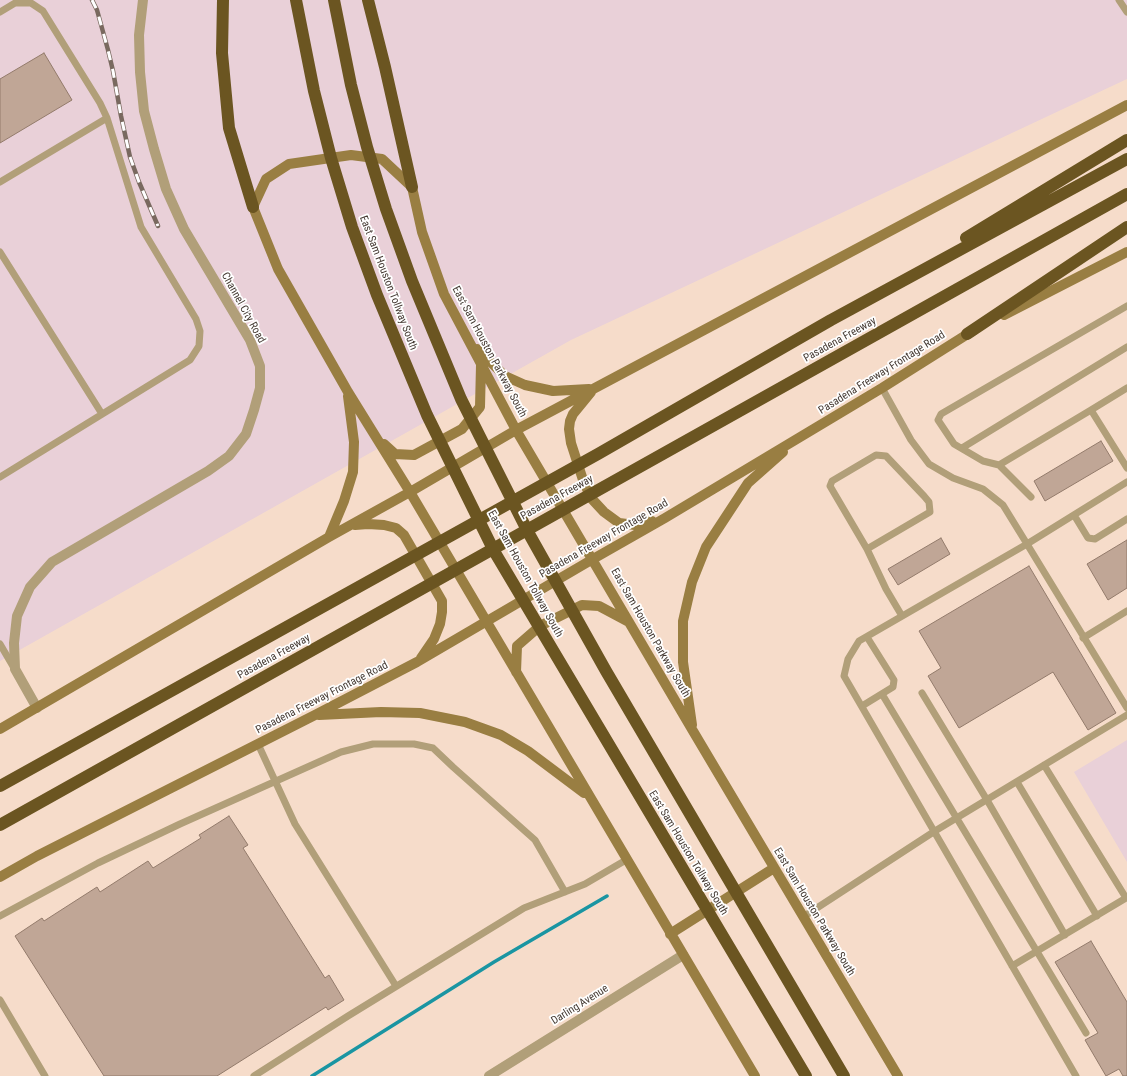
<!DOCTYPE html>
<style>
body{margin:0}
canvas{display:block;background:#f6dcca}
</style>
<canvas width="1127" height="1076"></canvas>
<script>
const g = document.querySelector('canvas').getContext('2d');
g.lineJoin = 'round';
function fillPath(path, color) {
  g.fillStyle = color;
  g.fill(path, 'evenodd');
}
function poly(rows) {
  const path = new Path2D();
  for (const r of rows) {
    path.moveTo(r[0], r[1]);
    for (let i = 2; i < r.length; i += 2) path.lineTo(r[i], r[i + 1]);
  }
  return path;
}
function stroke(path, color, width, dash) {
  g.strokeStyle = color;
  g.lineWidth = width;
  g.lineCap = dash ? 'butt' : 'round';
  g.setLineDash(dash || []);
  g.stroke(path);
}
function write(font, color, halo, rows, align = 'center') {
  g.font = font + ' "Roboto Condensed",sans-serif';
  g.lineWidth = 3.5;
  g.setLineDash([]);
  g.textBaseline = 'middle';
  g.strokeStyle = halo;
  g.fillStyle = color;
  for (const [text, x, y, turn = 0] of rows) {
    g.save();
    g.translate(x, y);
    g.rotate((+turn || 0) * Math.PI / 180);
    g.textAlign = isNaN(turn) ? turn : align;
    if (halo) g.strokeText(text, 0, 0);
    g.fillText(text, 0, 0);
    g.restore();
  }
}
fillPath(poly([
 [0,0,1127,0,1127,79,571,340,0,661],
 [1127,740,1127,862,1074,772]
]), '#e9d0d8');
stroke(poly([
 [312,1076,494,962,607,896]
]), '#1a95a2', 3.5);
const building = poly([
 [44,53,72,100,0,143,0,79,44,53],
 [1101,441,1113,461,1045,501,1034,481,1101,441],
 [941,538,950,554,898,585,888,569,941,538],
 [1127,540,1127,588,1108,600,1087,564,1127,540],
 [1029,566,1116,713,1088,730,1053,672,959,728,928,676,941,668,919,631,1029,566],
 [229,816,248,845,243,848,325,978,329,975,344,1000,328,1010,326,1007,217,1076,104,1076,15,936,42,918,44,921,97,887,100,892,148,861,153,868,201,838,199,835,229,816],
 [1091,941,1127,1002,1127,1076,1123,1076,1119,1069,1106,1076,1085,1040,1098,1033,1055,962,1091,941]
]);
fillPath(building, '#c0a696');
stroke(building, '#937b6b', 1);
stroke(poly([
 [1119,0,1127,12],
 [0,12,15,3,31,3,43,11,100,103,107,118,141,227,196,319,200,331,199,346,190,360,0,477],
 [0,182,107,118],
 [0,252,102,414],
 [1127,306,941,414,938,420,954,444,983,461,999,465,1091,410,1127,468],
 [882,388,911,440,929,464,953,478,983,489,1003,505,1027,544,1127,482],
 [1091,410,1127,388],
 [962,448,1127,347],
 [999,465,1031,497],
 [1074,515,1088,538,1095,539,1127,519],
 [867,549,930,512,929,502,924,496,886,456,876,455,832,481,830,486,867,549,886,589,902,616],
 [1083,638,1127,611],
 [0,644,14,668],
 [922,693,987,800,1065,935],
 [882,694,1086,1033],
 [862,706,893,687,894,680,867,637],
 [258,744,295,824,396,986],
 [1017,782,1097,916],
 [0,916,98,863,180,824,341,752,373,744,414,744,433,748,453,767,535,840,565,892],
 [803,917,935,831,1127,715],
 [1012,966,1126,898,1044,765],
 [0,1000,45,1076],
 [254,1076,348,1016,524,908,585,884,626,860],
 [1076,1076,844,676,848,659,859,641,1027,544,1127,708]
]), '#b19f79', 7);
stroke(poly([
 [37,708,15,669,14,643,17,616,30,587,52,562,208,471,229,456,246,434,254,410,260,388,260,366,250,340,184,229,166,189,154,149,144,111,140,72,139,35,143,0],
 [489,1076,683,955]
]), '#b19f79', 10);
stroke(poly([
 [1004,315,1127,252],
 [477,349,505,376,525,385,553,391,589,389],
 [591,392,573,414,570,421,569,429,571,443,583,480,591,498,604,512,619,523,635,525,652,521],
 [384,444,395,454,414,455,462,429,480,407,481,365],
 [355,525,368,524,384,525,396,528,404,535,442,601,442,612,440,624,434,639,421,658],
 [329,537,344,501,353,472,354,442,348,396],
 [516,672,517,646,540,626,582,605,599,606,629,622],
 [319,715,381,712,420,713,465,722,501,735,528,751,584,793],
 [692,725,683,662,683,621,692,582,706,547,748,483,783,452],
 [0,729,329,537,410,492,516,430,1127,105],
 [0,877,37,856,315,715,417,662,593,559,665,518,882,388,974,330],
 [670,934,774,868],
 [755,1076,410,492,348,392,278,269,253,207,266,179,289,164,351,155,382,159,412,187,422,232,444,294,516,430,693,731,898,1076]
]), '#997e42', 10);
stroke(poly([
 [223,0,222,53,229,128,253,207],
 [296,0,314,91,331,158,352,227,377,295,427,415,494,551,806,1076],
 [334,0,351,85,367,147,386,209,412,281,461,399,528,532,606,671,844,1076],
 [368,0,385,67,412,187],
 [966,238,1127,140],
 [967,334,1127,227],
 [0,786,598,454,831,320,1127,159],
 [0,825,1127,194]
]), '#6b5521', 12);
const rail = poly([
 [92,0,97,10,108,50,113,71,121,116,130,157,139,182,158,226]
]);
stroke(rail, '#79695f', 4.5);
stroke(rail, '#fff', 3, [9]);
write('11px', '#453a33', '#fff', [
 ["East Sam Houston Tollway South",388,283,69],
 ["Channel City Road",243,308,61],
 ["Pasadena Freeway",840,340,-29],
 ["East Sam Houston Parkway South",489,352,62],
 ["Pasadena Freeway Frontage Road",882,373,-32],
 ["Pasadena Freeway",557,498,-29],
 ["Pasadena Freeway Frontage Road",604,539,-30],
 ["East Sam Houston Tollway South",525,574,61],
 ["East Sam Houston Parkway South",650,633,60],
 ["Pasadena Freeway",274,657,-29],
 ["Pasadena Freeway Frontage Road",322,698,-27],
 ["East Sam Houston Tollway South",688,853,59],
 ["East Sam Houston Parkway South",814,912,59],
 ["Darling Avenue",580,1005,-32]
]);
</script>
